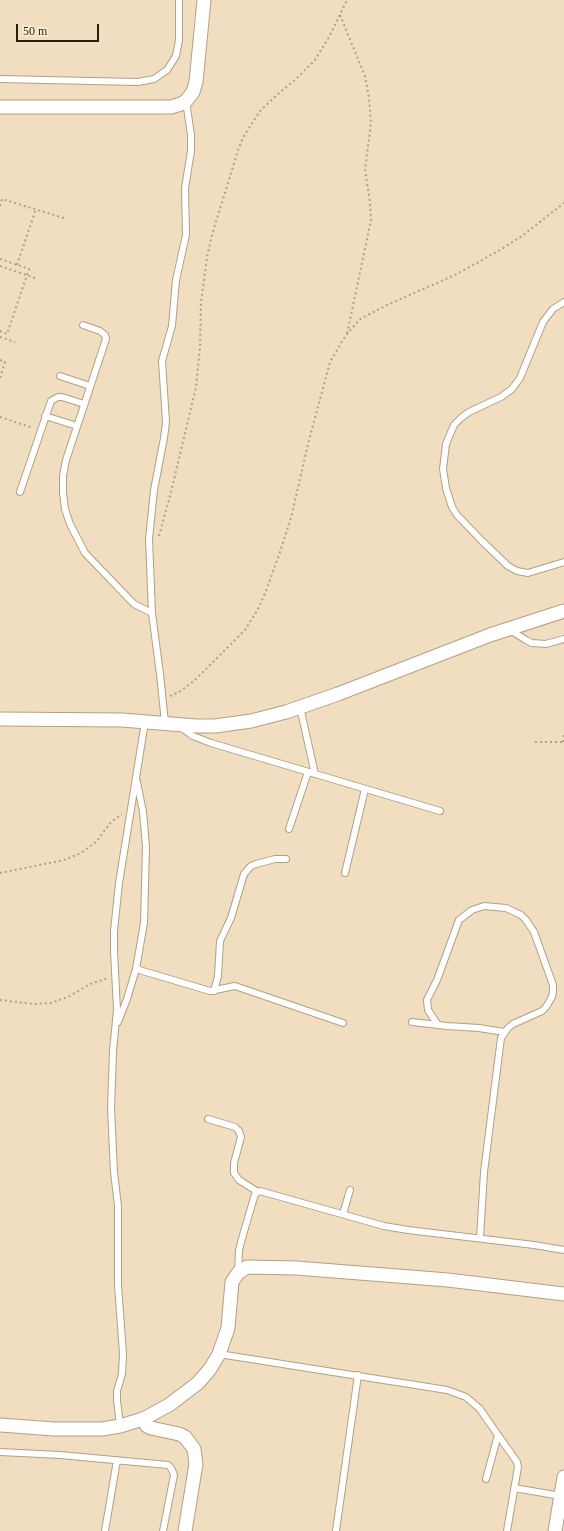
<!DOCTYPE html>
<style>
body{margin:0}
#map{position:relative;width:564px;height:1531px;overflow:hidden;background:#f1dec0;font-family:"Times New Roman",serif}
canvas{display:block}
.scale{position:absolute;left:16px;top:24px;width:83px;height:18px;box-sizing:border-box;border:2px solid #251e13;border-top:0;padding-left:5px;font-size:12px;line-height:14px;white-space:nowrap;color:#251e13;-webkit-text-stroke:3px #ffebcd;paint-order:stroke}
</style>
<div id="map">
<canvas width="564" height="1531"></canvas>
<div class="scale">50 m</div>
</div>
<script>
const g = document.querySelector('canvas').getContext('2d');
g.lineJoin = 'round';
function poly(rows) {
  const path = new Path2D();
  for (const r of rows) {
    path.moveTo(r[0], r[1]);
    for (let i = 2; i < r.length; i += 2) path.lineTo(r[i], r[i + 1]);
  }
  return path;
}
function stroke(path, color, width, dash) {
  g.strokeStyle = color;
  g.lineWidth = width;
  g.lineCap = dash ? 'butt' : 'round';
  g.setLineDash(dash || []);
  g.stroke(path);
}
const service = poly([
 [0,79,138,82,154,79,167,70,176,56,179,40,179,0],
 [564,302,553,309,543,322,520,378,512,389,501,397,469,412,461,418,454,425,446,444,443,469,446,488,452,507,457,515,482,541,508,566,517,571,528,573,564,562],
 [83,325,100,331,105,335,106,339,66,460,63,476,63,493,65,509,70,524,85,553,134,604,152,613],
 [60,376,90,386],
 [45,416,77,426],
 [20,492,51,401,58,397,62,397,84,404],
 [510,630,526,640,532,643,546,644,564,639],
 [300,707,315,774],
 [165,723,160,674,152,613,149,539,154,490,164,438,166,422,162,361,172,326,176,280,186,235,185,188,191,151,191,135,186,101],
 [182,728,193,736,211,743,440,811],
 [289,829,308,772],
 [345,873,365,789],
 [136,969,210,991,235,986,343,1023],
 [214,991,218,976,220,941,231,918,244,874,251,866,256,864,275,859,286,859],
 [118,1022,127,999,136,969,144,923,146,847,143,812,137,782],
 [412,1022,447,1026,479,1028,504,1032],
 [438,1025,428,1010,427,1000,437,980,459,920,472,910,484,906,506,908,521,915,526,920,534,932,553,985,553,991,552,997,546,1007,542,1011,513,1024,508,1028,501,1038,484,1172,480,1238],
 [208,1119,235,1127,239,1131,241,1137,234,1163,234,1173,239,1180,258,1192],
 [343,1214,350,1190],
 [238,1273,239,1250,243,1235,255,1194,260,1191,384,1226,408,1230,534,1245,564,1250],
 [219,1354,447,1390,466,1397,480,1409,486,1418,517,1462,518,1467,507,1531],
 [120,1426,117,1400,117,1391,122,1374,123,1354,118,1285,118,1206,114,1172,111,1109,113,1051,117,1010,114,951,114,931,119,883,145,722],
 [0,1452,60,1455,168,1465,171,1468,174,1475,163,1531],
 [486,1479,498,1435],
 [514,1488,561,1496],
 [105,1531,117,1460],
 [336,1531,358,1375]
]);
const minor = poly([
 [0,107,171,107,181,104,186,101,193,92,196,82,204,0],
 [0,719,122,720,196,726,215,726,251,721,286,712,338,694,490,635,564,611],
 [143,1419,147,1426,151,1428,179,1434,185,1437,194,1449,196,1464,185,1531],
 [0,1425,54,1429,102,1429,120,1426,143,1419,169,1405,198,1383,210,1369,219,1354,228,1328,232,1282,238,1273,247,1267,296,1268,448,1280,564,1294],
 [555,1531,564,1477]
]);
stroke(service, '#b3a084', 8);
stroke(minor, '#b3a084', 15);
stroke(poly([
 [340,15,365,76,369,98,371,123,365,169,370,203,371,220,347,334],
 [0,206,2,199,67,219],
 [0,259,29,269,7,334,0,331],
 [17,265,36,209],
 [0,266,35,278],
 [0,337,15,342],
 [0,360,5,362,0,378],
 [0,417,33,428],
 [159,536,171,492,196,387,200,348,201,303,207,257,212,235,239,147,245,134,260,111,278,94,297,78,315,60,329,37,347,0],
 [170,696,179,692,194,681,245,630,258,609,266,591,279,555,291,518,308,444,330,362,346,335,360,319,387,305,455,275,500,250,522,236,564,203],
 [535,742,564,742],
 [563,742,564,735],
 [0,873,64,860,81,853,96,842,111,822,122,814],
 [0,1000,33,1004,51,1003,68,997,90,984,108,978]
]), '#b0a088', 2, [2, 3]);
stroke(service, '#fff', 6);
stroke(minor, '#fff', 13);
</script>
